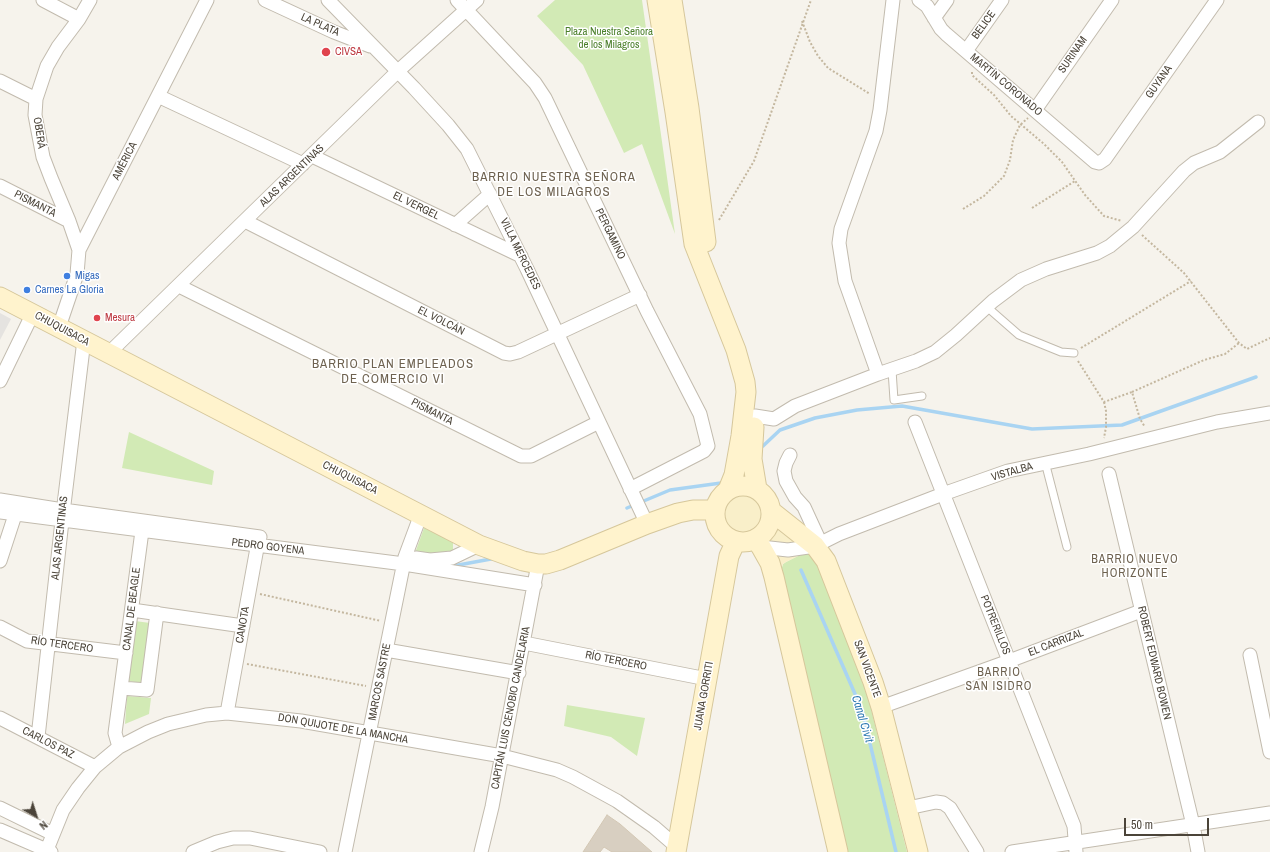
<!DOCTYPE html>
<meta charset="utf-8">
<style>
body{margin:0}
#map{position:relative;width:1270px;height:852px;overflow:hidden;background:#f6f3ec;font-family:"Archivo Narrow",sans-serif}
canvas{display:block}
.north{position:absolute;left:16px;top:796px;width:40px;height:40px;-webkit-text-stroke:3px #fff;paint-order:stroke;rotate:141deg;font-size:11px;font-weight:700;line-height:16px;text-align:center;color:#4b4439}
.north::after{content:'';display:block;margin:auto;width:14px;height:18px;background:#4b4439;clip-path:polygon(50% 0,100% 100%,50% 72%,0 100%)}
.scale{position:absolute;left:1124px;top:818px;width:85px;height:18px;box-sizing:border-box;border:2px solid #4b4439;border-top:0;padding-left:5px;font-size:12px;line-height:14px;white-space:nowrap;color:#4b4439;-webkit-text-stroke:3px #fff;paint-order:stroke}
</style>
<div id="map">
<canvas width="1270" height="852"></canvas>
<div class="north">N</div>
<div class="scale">50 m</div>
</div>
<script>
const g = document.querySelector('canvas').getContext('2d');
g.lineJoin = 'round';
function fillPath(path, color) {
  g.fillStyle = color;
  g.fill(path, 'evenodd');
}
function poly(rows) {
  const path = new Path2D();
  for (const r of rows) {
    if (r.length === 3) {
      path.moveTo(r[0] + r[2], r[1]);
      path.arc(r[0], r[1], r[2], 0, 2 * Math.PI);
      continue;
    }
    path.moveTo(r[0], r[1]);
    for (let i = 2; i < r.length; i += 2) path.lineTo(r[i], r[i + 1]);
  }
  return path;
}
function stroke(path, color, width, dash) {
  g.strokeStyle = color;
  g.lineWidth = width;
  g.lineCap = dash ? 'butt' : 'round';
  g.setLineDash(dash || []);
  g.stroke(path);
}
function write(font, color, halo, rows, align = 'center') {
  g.font = font + ' "Archivo Narrow",sans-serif';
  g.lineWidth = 3;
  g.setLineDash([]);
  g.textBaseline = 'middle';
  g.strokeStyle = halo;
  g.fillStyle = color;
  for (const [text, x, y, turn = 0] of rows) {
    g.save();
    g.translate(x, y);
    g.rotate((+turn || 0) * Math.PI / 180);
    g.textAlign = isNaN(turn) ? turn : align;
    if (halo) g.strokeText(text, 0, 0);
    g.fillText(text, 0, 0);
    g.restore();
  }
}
fillPath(poly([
 [555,0,642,0,675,234,642,144,624,153,583,65,537,16],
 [129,432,214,471,212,485,122,468],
 [424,528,453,541,453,550,442,555,415,553],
 [806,553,811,555,816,561,868,697,907,852,848,852,781,570,783,564,786,562,802,554],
 [135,621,150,623,142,683,128,681],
 [127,696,151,698,149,714,125,724],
 [567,705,645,718,637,756,611,737,564,726]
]), '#d2eab5');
fillPath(poly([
 [743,513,20],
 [776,525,801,544,768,542,768,539],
 [775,552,802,554,786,562,783,564,781,570]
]), '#f9efc9');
fillPath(poly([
 [0,313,11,319,0,340]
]), '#e5e3e0');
stroke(poly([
 [763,446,780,430,815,418,857,410,902,406,1032,429,1122,425,1256,377],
 [627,508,670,490,721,483],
 [453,566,491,559],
 [801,570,862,710,896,852]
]), '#a9d4f2', 3.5);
const building = poly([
 [607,815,620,824,652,852,612,852,604,847,600,852,583,852,607,815]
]);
fillPath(building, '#d8cfc1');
stroke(building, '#d3c7b4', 1);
const lane = poly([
 [987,307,1019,335,1061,352,1074,353],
 [892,370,894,400,922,396],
 [1045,462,1067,547]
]);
const street = poly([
 [43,0,79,19],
 [265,0,334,32,370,46],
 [328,0,414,88,448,125,467,149,527,269,647,524],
 [457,0,535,83,545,98,647,311,700,414,708,446,704,451,630,489],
 [919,0,927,6,941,29,946,34,1095,162,1099,163,1105,159,1217,0],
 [934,18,947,0],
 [966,51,1002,0],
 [0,81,36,99],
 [158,96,303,164],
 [1035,110,1112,0],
 [312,156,521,256],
 [0,186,69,221],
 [245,221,504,353,510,354,518,352,640,295],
 [455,225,490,194],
 [79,250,69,221,51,178,43,157,35,115,36,99,47,66,58,47,79,19,90,0],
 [179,286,521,456,531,456,599,422],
 [59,327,77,274,79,250,207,0],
 [109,353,398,71,477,0],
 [878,374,845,281,839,243,841,229,876,131,880,110,893,0],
 [0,381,33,313],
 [755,416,774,419,795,406,878,374,916,361,935,352,956,335,993,301,1021,280,1046,269,1097,253,1110,246,1133,227,1184,171,1194,163,1220,152,1258,122],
 [915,422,1074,826,1076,852],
 [790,455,786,463,784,471,786,481,795,497,804,507,821,544],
 [1109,474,1193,825,1198,852],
 [0,500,63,510,260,537],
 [0,512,404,564,535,585],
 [761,547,788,550,815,546,839,534,943,494,1008,471,1089,454,1217,422,1270,413],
 [416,558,430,560,452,558,479,545],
 [0,561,15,515],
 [132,610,243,626],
 [0,627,27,641,126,653],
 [524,643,707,679],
 [386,650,519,673],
 [1250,655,1270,752],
 [121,688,147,690,157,613],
 [881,707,1009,661,1141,611],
 [227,713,259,537],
 [0,718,95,767],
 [38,737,62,521,84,340],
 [119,747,115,733,142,531],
 [0,808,53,834],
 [908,808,936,802,943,803,950,808,977,852],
 [0,830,51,852],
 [46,852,63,810,78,788,95,767,119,747,148,732,168,724,206,715,227,713,301,721,502,756,557,770,573,777,617,801,654,827,677,847],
 [193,852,217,842,233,838,250,838,320,852],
 [345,852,405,557,421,514],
 [481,852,492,807,538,564],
 [1012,852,1270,813]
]);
const secondary = poly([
 [657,0,675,112,694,244,736,350,745,382,746,392,741,436,734,475,728,490],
 [672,0,689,108,706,242],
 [0,297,479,545,523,561,538,564,546,564,560,560,647,524,678,513,693,510,715,510],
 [754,427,752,459,757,489],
 [743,514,28],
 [771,511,815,546,826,561,873,682,881,707,918,852],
 [755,539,761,547,770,563,774,577,838,852],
 [676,852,729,556,736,541]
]);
stroke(lane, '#c2bbae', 9);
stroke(street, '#c2bbae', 15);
stroke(secondary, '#d6c79b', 21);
stroke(poly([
 [802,21,810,42,818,56,828,68,870,94],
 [972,72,972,75,994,95,1011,116,1044,144,1062,162,1085,195,1104,216,1122,221],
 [1032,208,1075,181],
 [963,209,984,196,1004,176,1010,160,1013,140,1020,125,1028,118],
 [719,220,754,161,811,0],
 [1142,235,1184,273,1239,343,1247,349,1270,338],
 [1081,348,1191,281],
 [1078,361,1104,402,1132,392,1140,419,1145,427],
 [1132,392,1204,360,1225,354,1239,343],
 [1104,402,1106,411,1106,427,1104,438],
 [260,594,381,621],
 [247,664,366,686]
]), '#c4b79f', 2, [2, 2]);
stroke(lane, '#fff', 7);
stroke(street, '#fff', 13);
stroke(secondary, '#fff3cd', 19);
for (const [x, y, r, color] of [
 [326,52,5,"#e0444e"],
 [67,276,4,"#3f7fe0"],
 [27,290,4,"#3f7fe0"],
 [97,318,4,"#e0444e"]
]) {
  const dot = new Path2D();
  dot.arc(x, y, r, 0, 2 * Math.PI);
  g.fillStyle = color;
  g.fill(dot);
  stroke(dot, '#fff', 1.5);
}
write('11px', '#4b4439', '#fff', [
 ["LA PLATA",320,25,24],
 ["BELICE",984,25,-54],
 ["SURINAM",1073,55,-55],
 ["GUYANA",1159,82,-55],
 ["MARTÍN CORONADO",1006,85,40],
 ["OBERÁ",39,133,81],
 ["AMÉRICA",125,161,-63],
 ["ALAS ARGENTINAS",292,176,-44],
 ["PISMANTA",35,204,27],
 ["EL VERGEL",416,206,26],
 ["PERGAMINO",610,234,64],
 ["VILLA MERCEDES",520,254,64],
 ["EL VOLCÁN",441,321,27],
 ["CHUQUISACA",62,329,28],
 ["PISMANTA",432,412,27],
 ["VISTALBA",1012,472,-16],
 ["CHUQUISACA",350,478,27],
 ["ALAS ARGENTINAS",60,538,-84],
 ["PEDRO GOYENA",268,547,7],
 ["CANAL DE BEAGLE",132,609,-83],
 ["CANOTA",243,625,-80],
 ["POTRERILLOS",995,625,68],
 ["EL CARRIZAL",1056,643,-21],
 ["RÍO TERCERO",62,645,8],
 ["RÍO TERCERO",616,661,11],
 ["ROBERT EDWARD BOWEN",1154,663,77],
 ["SAN VICENTE",867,669,70],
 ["MARCOS SASTRE",380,682,-79],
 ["JUANA GORRITI",704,696,-80],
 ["CAPITÁN LUIS CENOBIO CANDELARIA",511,708,-79],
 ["DON QUIJOTE DE LA MANCHA",343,729,10],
 ["CARLOS PAZ",48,743,27]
]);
write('11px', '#4a7f2a', '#fff', [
 ["Plaza Nuestra Señora",609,32],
 ["de los Milagros",609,45]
]);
write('11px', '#be3a42', '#fff', [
 ["CIVSA",335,52],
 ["Mesura",105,318]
], 'left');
write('11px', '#366cbe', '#fff', [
 ["Migas",75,276],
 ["Carnes La Gloria",35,290]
], 'left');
g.letterSpacing = '1px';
write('12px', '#6e6250', '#fff', [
 ["BARRIO NUEVO",1135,560],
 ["HORIZONTE",1135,574],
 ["BARRIO",999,673],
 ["SAN ISIDRO",999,687]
]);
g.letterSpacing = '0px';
write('italic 12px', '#2e7ab2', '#fff', [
 ["Canal Civit",862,719,73]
]);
g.letterSpacing = '1px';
write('13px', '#6e6250', '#fff', [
 ["BARRIO NUESTRA SEÑORA",554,178],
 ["DE LOS MILAGROS",554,193],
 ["BARRIO PLAN EMPLEADOS",393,365],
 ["DE COMERCIO VI",393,380]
]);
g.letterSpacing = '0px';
</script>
